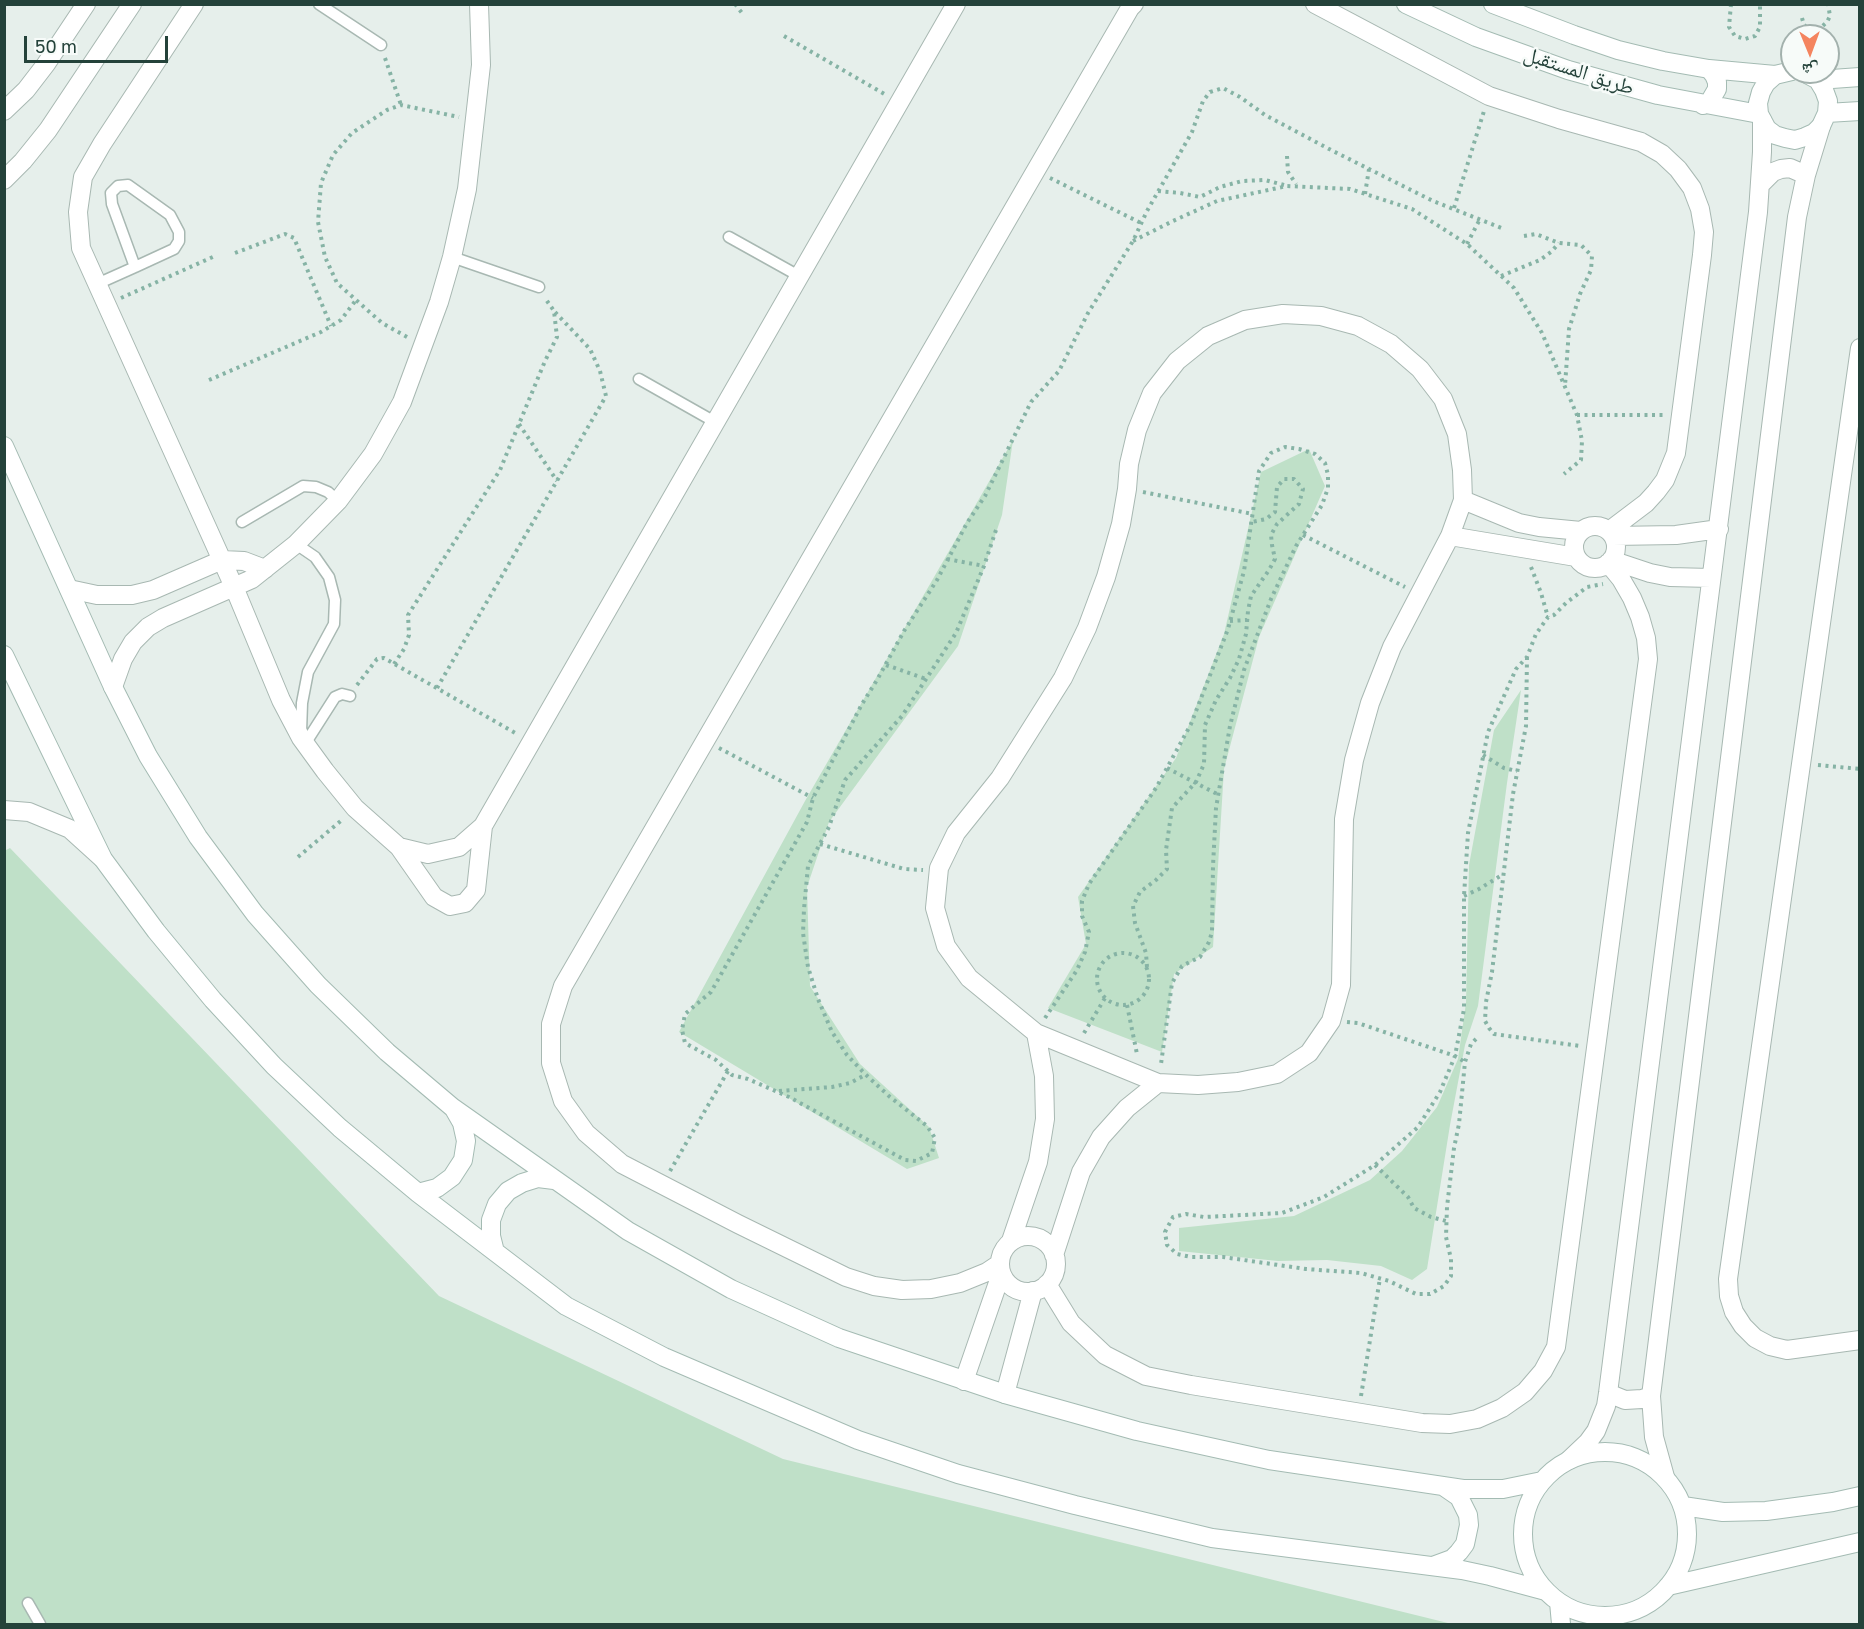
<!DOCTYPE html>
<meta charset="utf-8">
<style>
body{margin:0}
#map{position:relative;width:1864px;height:1629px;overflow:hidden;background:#e6efeb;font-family:"Golos Text","Noto Naskh Arabic",sans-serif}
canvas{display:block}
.frame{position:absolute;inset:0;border:6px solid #24423a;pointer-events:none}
.north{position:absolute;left:1780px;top:24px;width:60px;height:60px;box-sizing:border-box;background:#f7fbf9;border:2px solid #a3b1ad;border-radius:50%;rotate:179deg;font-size:16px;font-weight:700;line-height:24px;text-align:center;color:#24423a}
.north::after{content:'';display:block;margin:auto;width:21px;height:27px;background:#f4845f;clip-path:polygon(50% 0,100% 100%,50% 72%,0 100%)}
.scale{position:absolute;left:24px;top:36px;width:144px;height:27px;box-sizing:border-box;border:3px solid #24423a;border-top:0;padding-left:8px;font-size:18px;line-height:21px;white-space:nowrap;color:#24423a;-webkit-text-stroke:4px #f7fbf9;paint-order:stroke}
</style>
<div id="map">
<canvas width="1864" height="1629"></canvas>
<div class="frame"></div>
<div class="north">ش</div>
<div class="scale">50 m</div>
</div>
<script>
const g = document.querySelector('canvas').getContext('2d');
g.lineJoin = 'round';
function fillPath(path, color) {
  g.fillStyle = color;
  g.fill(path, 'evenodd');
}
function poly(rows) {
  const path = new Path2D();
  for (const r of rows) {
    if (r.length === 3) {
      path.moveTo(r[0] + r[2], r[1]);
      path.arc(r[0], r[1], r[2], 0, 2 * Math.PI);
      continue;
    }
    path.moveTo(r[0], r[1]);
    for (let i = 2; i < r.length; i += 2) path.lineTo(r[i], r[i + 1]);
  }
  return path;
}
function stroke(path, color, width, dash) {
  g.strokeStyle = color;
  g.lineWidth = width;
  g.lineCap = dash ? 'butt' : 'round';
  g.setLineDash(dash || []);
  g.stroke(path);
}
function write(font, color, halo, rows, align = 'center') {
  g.font = font + ' "Golos Text","Noto Naskh Arabic",sans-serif';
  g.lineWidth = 5;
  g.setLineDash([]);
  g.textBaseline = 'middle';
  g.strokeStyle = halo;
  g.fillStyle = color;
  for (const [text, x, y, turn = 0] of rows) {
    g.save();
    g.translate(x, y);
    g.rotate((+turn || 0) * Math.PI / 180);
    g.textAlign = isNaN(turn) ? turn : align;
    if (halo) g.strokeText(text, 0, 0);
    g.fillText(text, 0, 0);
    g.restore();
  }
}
fillPath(poly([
 [1013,440,1002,515,958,646,829,822,807,887,810,986,860,1064,929,1127,939,1158,907,1169,679,1032,805,801],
 [1309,449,1325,486,1259,637,1224,769,1213,947,1174,974,1162,1052,1048,1008,1086,944,1078,897,1176,758,1224,634,1261,472],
 [1521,690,1507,783,1478,1006,1465,1045,1450,1125,1427,1269,1412,1280,1381,1266,1327,1260,1278,1261,1179,1251,1179,1228,1294,1216,1370,1180,1402,1151,1437,1107,1458,1059,1466,1003,1469,865,1494,730],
 [10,848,439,1296,783,1459,1452,1624,5,1624,4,851]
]), '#bfe0c8');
const lane = poly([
 [319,4,381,45],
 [729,237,799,276],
 [452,257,539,287],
 [97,284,135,267,112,204,111,193,118,186,128,185,170,215,179,232,179,241,174,249,135,267],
 [639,379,715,422],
 [242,522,303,486,316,487,328,492,338,501],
 [296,544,315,557,329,577,335,600,334,624,308,672,302,703,301,732],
 [305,744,335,697,342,694,350,696],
 [28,1603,40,1624]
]);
const street = poly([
 [194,4,102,144,83,177,78,212,81,248,234,587,281,700,301,738,325,771,355,808,399,847,428,854,459,847,483,826,956,4],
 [1315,4,1489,96,1559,119,1641,142,1662,154,1678,169,1692,188,1700,209,1704,232,1702,255,1676,453,1665,480,1656,492,1646,503,1609,531],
 [4,111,26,90,46,64,86,4],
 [4,180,23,161,48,130,132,4],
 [1761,184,1773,172,1781,169,1790,168,1806,175],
 [1283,314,1321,316,1358,326,1391,344,1420,369,1443,399,1457,434,1462,470,1463,500,1450,536,1392,647,1370,703,1354,760,1344,819,1341,985,1331,1021,1309,1053,1277,1074,1238,1082,1198,1085,1158,1083,1036,1033,969,978,946,946,935,908,939,868,956,833,1000,778,1063,678,1087,628,1106,577,1121,524,1127,489,1129,464,1137,430,1152,393,1177,361,1208,336,1245,320,1283,314],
 [1860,348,1728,1279,1729,1296,1734,1312,1743,1326,1755,1338,1770,1346,1787,1350,1860,1340],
 [1463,500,1519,523,1539,527,1581,531],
 [1595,547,21],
 [1450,536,1576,557],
 [1613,536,1676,535,1719,529],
 [1611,560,1650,573,1670,577,1711,578],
 [69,589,97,595,132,595,153,590,222,560,244,561,265,569],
 [113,687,123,659,133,642,148,627,163,618,252,579,296,544,338,501,373,454,402,402,439,302,452,257,467,189,481,65,479,4],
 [4,810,29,812,70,829,102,858],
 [399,847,434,897,450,906,465,903,476,890,483,826],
 [1028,1264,28],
 [1011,1241,1038,1162,1045,1119,1044,1076,1036,1033],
 [1054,1255,1081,1172,1101,1137,1127,1108,1158,1083],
 [999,1264,987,1272,960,1283,931,1289,902,1290,874,1286,846,1277,738,1224,622,1164,586,1133,563,1101,551,1063,551,1024,563,986,1130,8,1134,4],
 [1047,1284,1071,1323,1105,1355,1146,1376,1191,1385,1422,1423,1450,1424,1477,1419,1502,1408,1525,1392,1543,1371,1556,1347,1648,659,1646,638,1640,617,1632,598,1621,579,1608,563],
 [964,1381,1001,1274],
 [1608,1393,1625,1400,1642,1399,1651,1396],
 [1005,1394,1033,1291],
 [1569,1460,1588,1442,1596,1431,1606,1406,1608,1393,1758,212,1762,152,1762,120],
 [1665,1477,1654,1437,1651,1396,1797,217,1806,175,1821,126]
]);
const secondary = poly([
 [1406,4,1476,37,1568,70,1658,95,1759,114],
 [1493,4,1574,35,1618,50,1663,61,1709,69,1775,75],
 [1792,71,1775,75,1766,83,1761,92,1758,103,1759,114,1767,129,1775,135,1785,138,1795,140,1805,137,1814,133,1821,126,1827,113,1828,101,1824,90,1818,80,1803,72],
 [1818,80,1860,77],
 [1703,105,1710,101,1717,89,1717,82,1714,75,1709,69],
 [1827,113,1860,111],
 [4,446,113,687,148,756,198,837,255,914,318,985,387,1052,452,1107,628,1231,731,1289,839,1338,1005,1394,1137,1431,1269,1460,1463,1489,1503,1489,1542,1481],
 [4,655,103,859,156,931,213,1000,274,1066,340,1128,418,1193,566,1306,664,1357,762,1399,858,1440,958,1474,1075,1505,1212,1538,1462,1570,1490,1576,1546,1591],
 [418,1193,437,1188,452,1177,463,1160,466,1141,462,1123,454,1109],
 [495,1252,491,1236,491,1220,497,1204,508,1191,522,1183,538,1178,554,1180],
 [1605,1534,82],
 [1683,1506,1723,1512,1766,1511,1833,1502,1860,1496],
 [1433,1566,1452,1559,1459,1552,1465,1544,1469,1525,1468,1515,1459,1497,1443,1486],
 [1668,1586,1860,1542],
 [1559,1602,1561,1624]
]);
stroke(lane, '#a8b8b2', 13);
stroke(street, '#a8b8b2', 20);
stroke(secondary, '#a4bbb3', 20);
stroke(poly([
 [735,4,742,13],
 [1731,4,1729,27,1735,36,1745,39,1755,36,1760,27,1760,4],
 [1802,18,1804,25,1810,30,1817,31,1827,22,1830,16,1828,4],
 [784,36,886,95],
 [385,58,401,105],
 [1287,156,1288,172,1296,184],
 [1050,178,1141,223],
 [1158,191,1180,193,1200,197,1220,187,1242,181,1265,180,1284,185],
 [1365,194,1369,169],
 [1454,208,1484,111],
 [1524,236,1536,234,1559,243,1581,245,1592,256,1591,270,1580,294,1569,329,1565,386],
 [1133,241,1173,221,1217,201,1287,186,1350,189,1412,209,1467,244,1514,288,1542,333,1577,415,1582,441,1581,460,1564,474],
 [1467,244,1480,219],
 [235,253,285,234,294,238,331,326],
 [1501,276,1540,260,1551,252,1559,243],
 [121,298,215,256],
 [407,337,382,323,337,283,325,257,318,222,321,183,333,155,352,133,387,110,401,105,459,117],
 [209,380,321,332,341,320,356,300],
 [1577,415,1665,415],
 [519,424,557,481],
 [1143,492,1253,514],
 [996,530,984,566,956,633,902,716,845,780,829,827,808,866,804,909,803,933,808,967,818,999,832,1032,847,1055,865,1074,890,1097,927,1126,935,1138,932,1153,916,1161,905,1160,789,1097,748,1079,732,1075,716,1060,685,1043,682,1030,685,1014,711,992,807,822,813,798,862,704,877,680,904,631,937,580,967,523,985,496,1031,402,1059,371,1088,313,1133,241,1147,211,1192,132,1203,101,1210,92,1223,88,1240,97,1265,115,1331,150,1433,201,1504,229],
 [1303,535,1405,587],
 [947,559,984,566],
 [1531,567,1541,593,1548,617],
 [1230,621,1247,620],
 [1527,657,1526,726,1513,794,1492,972,1486,1002,1485,1021,1489,1028,1494,1034,1580,1046],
 [394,664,404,649,409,635,408,615,500,470,545,361,557,337,554,311,545,298],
 [886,665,926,679],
 [357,685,377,659,384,658,517,734],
 [437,688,606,396,600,371,590,349,554,311],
 [719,748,813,798],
 [1483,755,1504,768,1517,771],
 [1818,765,1860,769],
 [1167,768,1219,795],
 [820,844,904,869,923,870],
 [298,857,343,819],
 [1464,896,1479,889,1502,875],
 [1123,979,26],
 [1147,967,1146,953,1135,923,1133,906,1140,892,1156,880,1167,869,1166,850,1172,808,1196,782,1204,764,1205,725,1216,700,1230,678,1239,659,1246,634,1248,611,1251,596,1269,570,1275,559,1272,545,1271,535,1277,524,1299,504,1303,489,1294,479,1284,479,1277,487,1275,512,1266,519,1252,522],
 [1127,1005,1137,1054],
 [1045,1018,1077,970,1085,952,1089,932,1082,916,1082,901,1089,884,1156,788,1191,724,1228,629,1244,571,1259,471,1271,453,1285,447,1299,449,1315,454,1325,463,1328,475,1328,488,1322,505,1296,546,1271,599,1244,670,1230,726,1216,808,1213,866,1212,932,1209,942,1200,957,1182,966,1172,983,1161,1064],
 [1347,1022,1358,1023,1455,1056,1465,1062],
 [1084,1033,1105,998],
 [1476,1039,1471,1044,1465,1062,1459,1124,1454,1148,1447,1207,1446,1237,1451,1259,1451,1276,1444,1286,1430,1294,1416,1294,1389,1281,1361,1273,1306,1269,1223,1257,1191,1257,1177,1254,1167,1245,1165,1232,1173,1217,1186,1214,1204,1217,1282,1213,1324,1197,1375,1165,1418,1127,1440,1092,1455,1056,1464,1009,1464,896,1468,833,1488,732,1516,669,1527,657,1536,634,1548,617,1554,615,1566,603,1587,587,1603,584],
 [779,1091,832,1087,850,1083,865,1075],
 [1375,1165,1408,1197,1414,1208,1431,1217,1446,1221],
 [670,1171,728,1071],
 [1361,1396,1380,1278]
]), '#86b3a5', 4, [3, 4.5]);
stroke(lane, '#fff', 10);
stroke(street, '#fff', 18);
stroke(secondary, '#fff', 18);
write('21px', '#24423a', '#f7fbf9', [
 ["طريق المستقبل",1579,71,18]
]);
</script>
